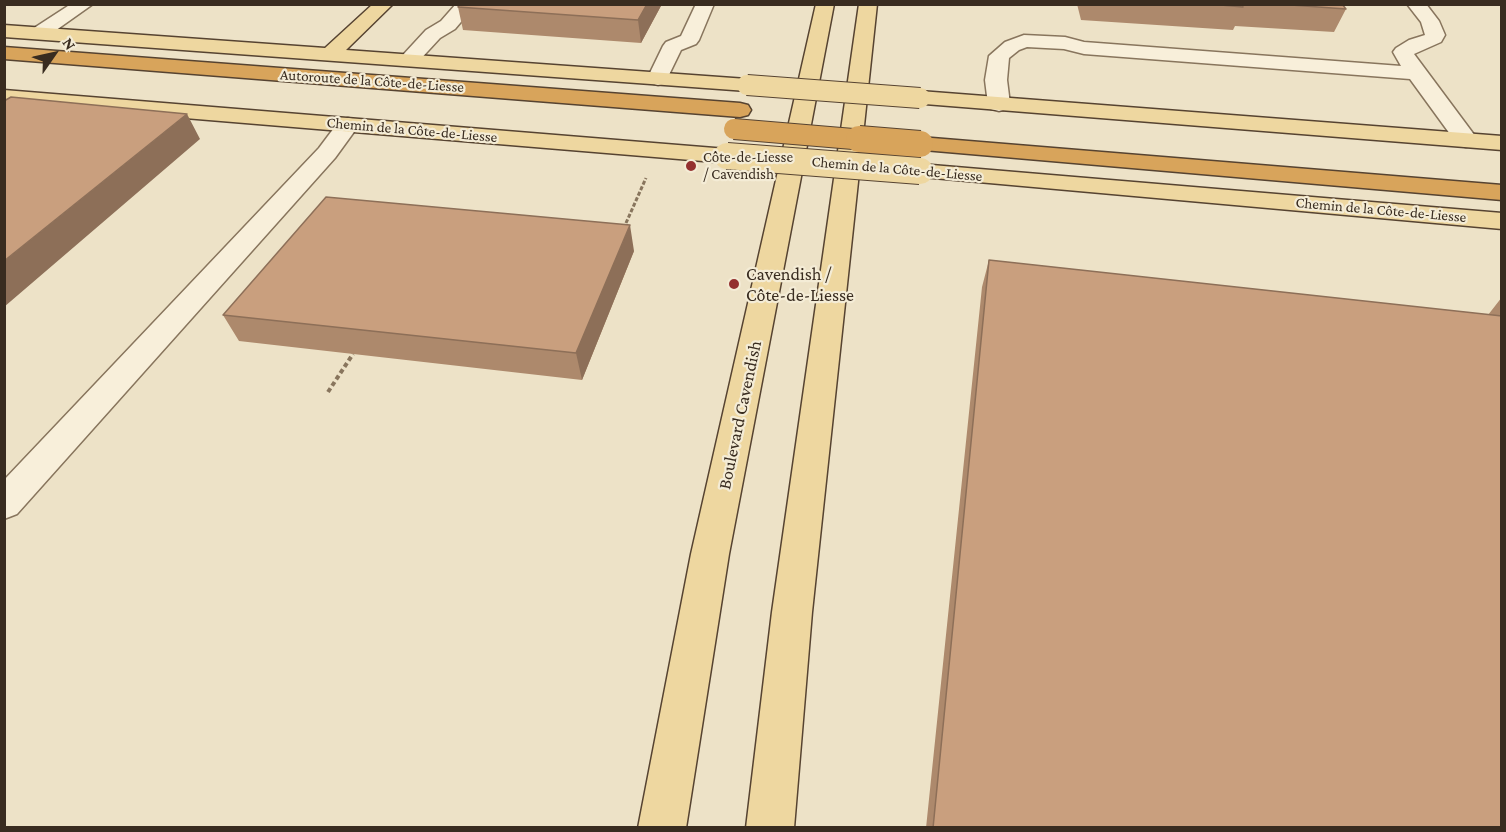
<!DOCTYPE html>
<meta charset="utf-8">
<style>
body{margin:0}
#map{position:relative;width:1506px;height:832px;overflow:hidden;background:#ede2c7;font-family:"Crimson Pro",serif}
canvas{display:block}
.frame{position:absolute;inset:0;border:6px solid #392c20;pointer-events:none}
.north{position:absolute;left:24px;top:24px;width:60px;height:60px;-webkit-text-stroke:4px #f4ecd6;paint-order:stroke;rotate:56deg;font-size:16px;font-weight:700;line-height:24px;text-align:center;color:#392c20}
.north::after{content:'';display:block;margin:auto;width:21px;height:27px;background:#392c20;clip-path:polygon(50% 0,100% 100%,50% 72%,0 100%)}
</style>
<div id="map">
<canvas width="1506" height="832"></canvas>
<div class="frame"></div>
<div class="north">N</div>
</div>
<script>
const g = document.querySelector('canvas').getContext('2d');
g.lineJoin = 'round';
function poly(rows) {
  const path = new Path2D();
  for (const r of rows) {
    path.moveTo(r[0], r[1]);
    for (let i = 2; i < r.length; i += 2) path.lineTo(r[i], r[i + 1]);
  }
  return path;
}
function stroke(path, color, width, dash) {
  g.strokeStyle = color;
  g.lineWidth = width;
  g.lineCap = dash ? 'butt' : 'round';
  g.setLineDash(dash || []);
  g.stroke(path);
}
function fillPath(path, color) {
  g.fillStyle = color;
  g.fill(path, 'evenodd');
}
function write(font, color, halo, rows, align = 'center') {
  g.font = font + ' "Crimson Pro",serif';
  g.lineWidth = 4.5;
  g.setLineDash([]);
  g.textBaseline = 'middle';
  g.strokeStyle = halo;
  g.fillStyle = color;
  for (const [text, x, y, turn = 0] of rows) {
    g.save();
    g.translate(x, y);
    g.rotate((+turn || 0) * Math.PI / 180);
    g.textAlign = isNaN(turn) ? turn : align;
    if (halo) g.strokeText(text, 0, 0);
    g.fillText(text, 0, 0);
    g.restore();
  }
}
const minor = poly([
 [71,4,93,4,45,38,31,38,28,34,31,30,71,4],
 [456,4,476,4,455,29,440,38,416,64,402,64,399,60,402,56,426,30,441,21,456,4],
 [696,4,714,4,699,40,696,44,681,50,665,83,658,85,651,83,647,79,663,46,666,42,681,36,696,4],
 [1407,4,1426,4,1439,21,1445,35,1441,42,1414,54,1478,140,1474,145,1466,147,1458,145,1410,79,1084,54,1064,49,1027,47,1019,50,1009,58,1007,80,1010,104,1007,109,999,111,991,109,988,104,985,80,989,56,1005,42,1024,35,1065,37,1084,42,1401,66,1393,52,1396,48,1409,40,1425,35,1421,22,1407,4],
 [348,118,356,120,359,125,335,158,17,514,4,519,4,480,319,148,340,120,348,118]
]);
const major = poly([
 [373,4,393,4,346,50,747,79,755,80,758,85,755,90,747,91,4,37,4,25,325,48,373,4],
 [816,4,834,4,729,554,686,828,638,828,691,554,816,4],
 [859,4,877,4,812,612,794,828,746,828,772,612,859,4],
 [4,90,727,149,735,151,739,156,735,161,727,163,4,103,4,90],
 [920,91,1502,136,1502,150,912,103,909,98,912,93,920,91],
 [920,164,1502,213,1502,229,911,176,908,171,911,166,920,164]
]);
const highway = poly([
 [4,47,740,103,748,105,751,110,748,115,740,117,4,59,4,47],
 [920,137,1502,185,1502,200,912,149,908,144,912,139,920,137]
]);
stroke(minor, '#88755d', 3);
stroke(major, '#564331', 3);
stroke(highway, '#564331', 3);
stroke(poly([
 [626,223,646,178]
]), '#88755d', 3, [4, 2]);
stroke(poly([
 [328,392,353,354]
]), '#88755d', 4, [4.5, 3]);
fillPath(minor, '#f8efda');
fillPath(major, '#eed7a0');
fillPath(highway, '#d8a45b');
const majorBridgeFar1 = poly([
 [747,85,920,98]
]);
const majorBridge = poly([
 [727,156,920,171]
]);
const highwayBridgeFar1 = poly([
 [734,129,877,141]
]);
const highwayBridge = poly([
 [859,139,920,144]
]);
stroke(majorBridgeFar1, '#564331', 22, []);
stroke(majorBridge, '#564331', 28, []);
stroke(highwayBridgeFar1, '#564331', 22, []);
stroke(highwayBridge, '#564331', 28, []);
stroke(majorBridgeFar1, '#eed7a0', 20);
stroke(majorBridge, '#eed7a0', 26);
stroke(highwayBridgeFar1, '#d8a45b', 20);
stroke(highwayBridge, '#d8a45b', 26);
fillPath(poly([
 [460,4,662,4,641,43,463,30,458,7],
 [1077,4,1342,4,1346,9,1334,32,1235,26,1233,30,1081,20],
 [634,251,582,380,239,341,223,315],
 [989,260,1488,315,1502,297,1502,828,926,828,982,287]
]), '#ad896c');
fillPath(poly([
 [647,4,662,4,641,43,638,20],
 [187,114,200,139,4,307,4,261],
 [630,225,634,251,582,380,576,353]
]), '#8d6f58');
const building = poly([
 [460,4,647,4,638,20,458,7,460,4],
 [1209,4,1242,4,1243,7,1209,4],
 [1277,4,1342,4,1346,9,1277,4],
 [11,97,187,114,4,261,4,101,11,97],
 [326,197,630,225,576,353,223,315,326,197],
 [989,260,1502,316,1502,828,933,828,989,260]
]);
fillPath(building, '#c99f7e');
stroke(building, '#8d6f58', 1.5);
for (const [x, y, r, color] of [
 [691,166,6,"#94302f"],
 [734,284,6,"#94302f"]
]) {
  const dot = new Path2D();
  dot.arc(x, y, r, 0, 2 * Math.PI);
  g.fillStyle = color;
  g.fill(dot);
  stroke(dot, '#f4ecd6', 2);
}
write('15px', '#392c20', '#f4ecd6', [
 ["Autoroute de la Côte-de-Liesse",372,81,4],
 ["Chemin de la Côte-de-Liesse",412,130,5],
 ["Chemin de la Côte-de-Liesse",897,169,5],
 ["Chemin de la Côte-de-Liesse",1381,210,5]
]);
write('15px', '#392c20', '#f4ecd6', [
 ["Côte-de-Liesse",703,157],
 ["/ Cavendish",703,174]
], 'left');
write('18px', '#392c20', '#f4ecd6', [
 ["Cavendish /",746,274],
 ["Côte-de-Liesse",746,295]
], 'left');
write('18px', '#392c20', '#f4ecd6', [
 ["Boulevard Cavendish",740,415,-78]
]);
</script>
